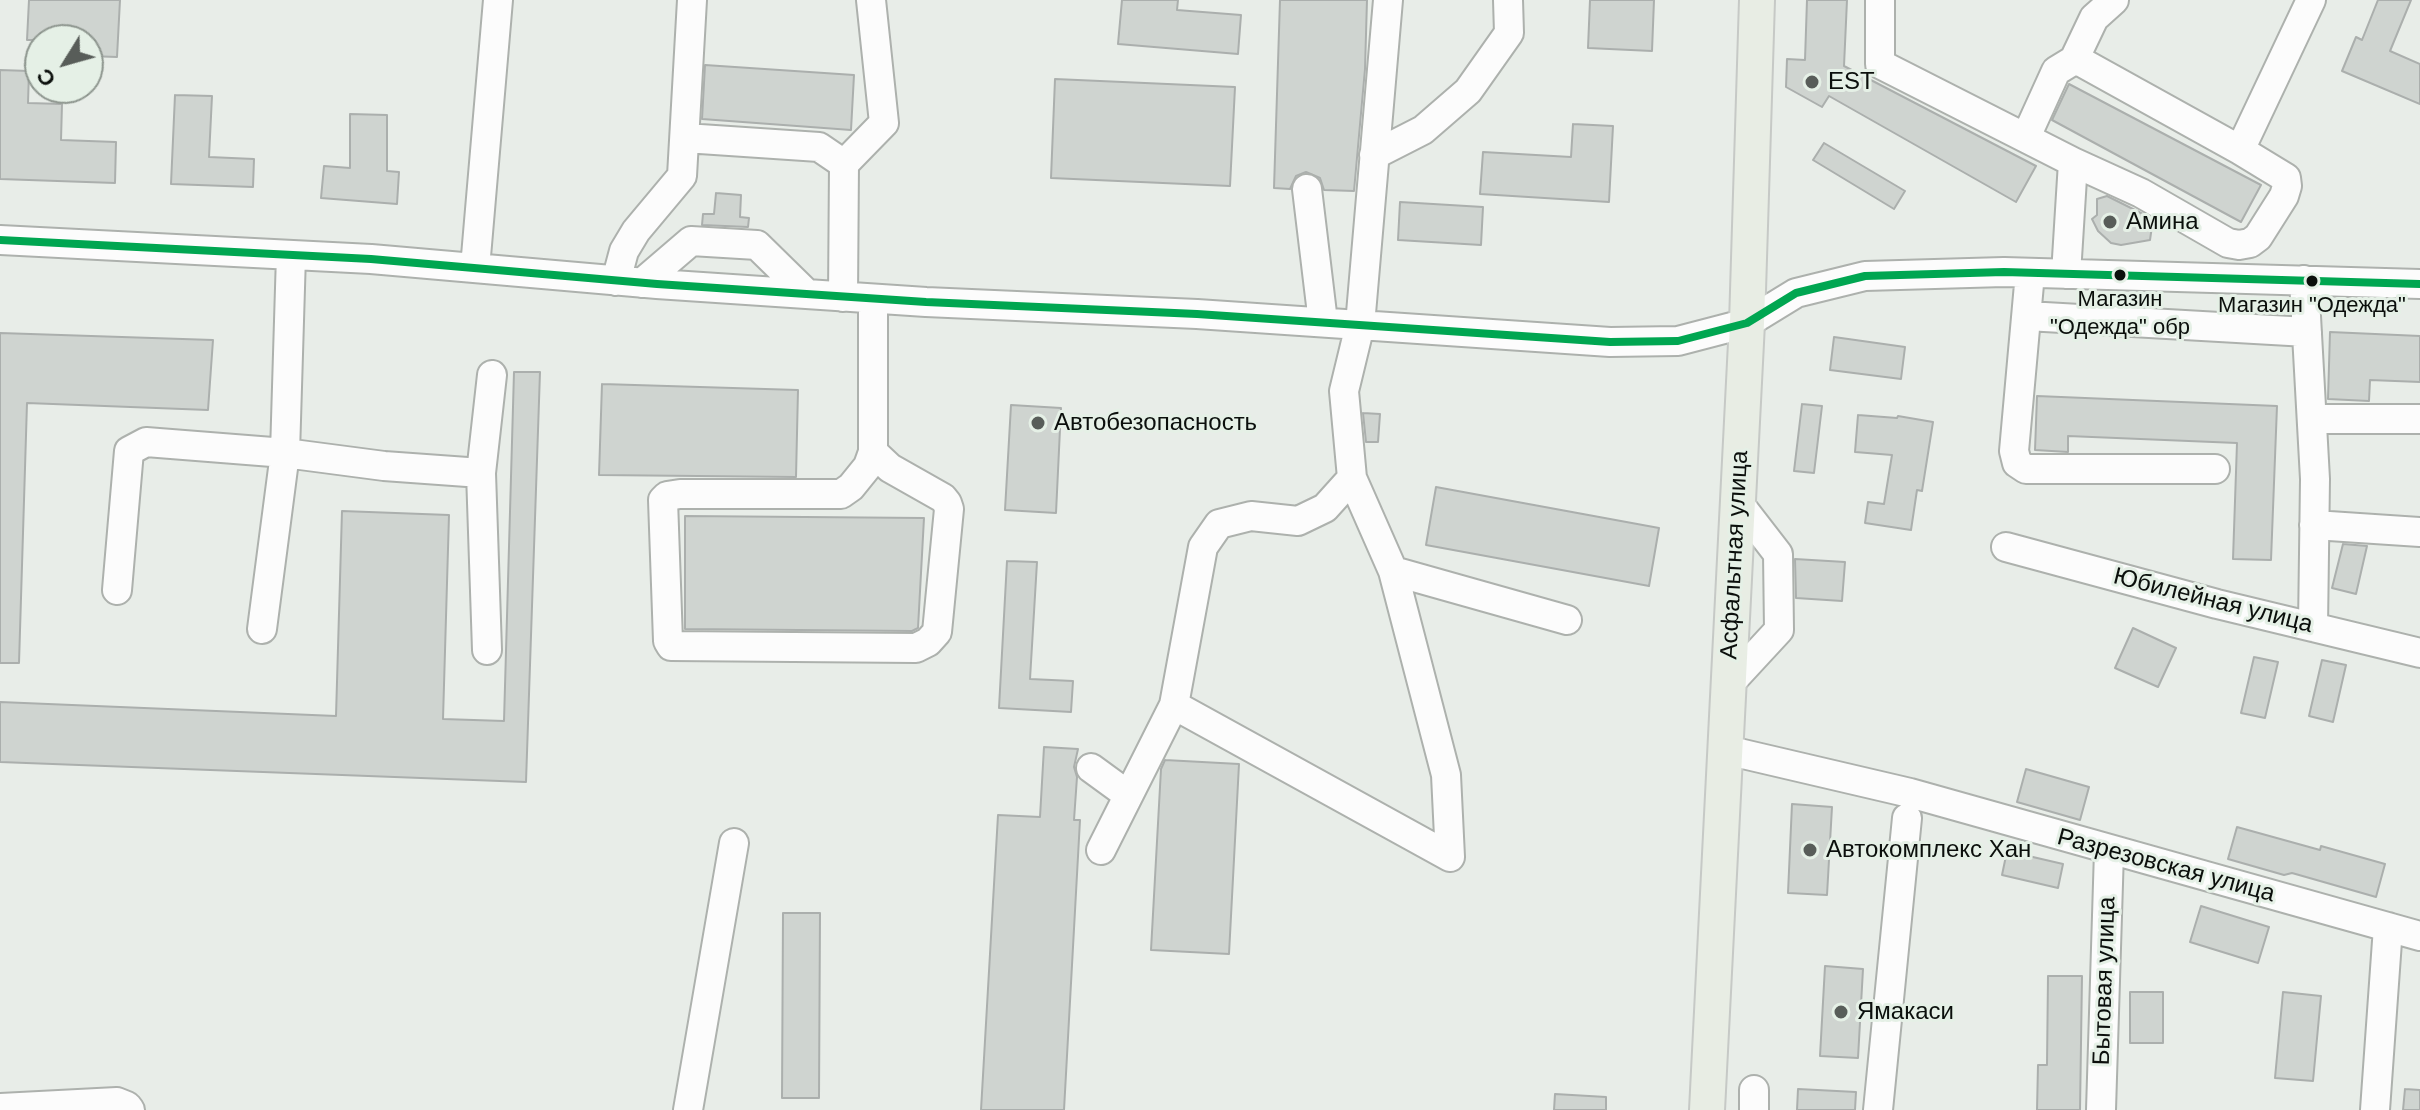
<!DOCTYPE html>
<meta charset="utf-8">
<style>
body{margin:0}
#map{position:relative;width:2420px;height:1110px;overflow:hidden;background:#e8ede8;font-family:Arial,sans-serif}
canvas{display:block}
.north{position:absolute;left:24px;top:24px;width:80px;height:80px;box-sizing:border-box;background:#e5f0e6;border:2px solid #8e968f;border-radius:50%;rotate:233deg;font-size:22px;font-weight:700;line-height:32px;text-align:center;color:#0b0f0c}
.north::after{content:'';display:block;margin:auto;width:28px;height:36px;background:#585d59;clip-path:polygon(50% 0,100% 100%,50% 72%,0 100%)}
</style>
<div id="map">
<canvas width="2420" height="1110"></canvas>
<div class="north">С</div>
</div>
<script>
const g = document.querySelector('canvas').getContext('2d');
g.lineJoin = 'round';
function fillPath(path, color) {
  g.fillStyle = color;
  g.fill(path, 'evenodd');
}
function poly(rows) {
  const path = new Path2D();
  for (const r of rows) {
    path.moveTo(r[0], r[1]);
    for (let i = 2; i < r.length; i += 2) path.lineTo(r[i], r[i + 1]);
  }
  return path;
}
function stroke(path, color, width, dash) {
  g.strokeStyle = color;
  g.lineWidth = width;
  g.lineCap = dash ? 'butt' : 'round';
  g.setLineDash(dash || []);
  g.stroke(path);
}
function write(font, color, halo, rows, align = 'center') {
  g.font = font + ' Arial,sans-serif';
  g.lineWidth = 6;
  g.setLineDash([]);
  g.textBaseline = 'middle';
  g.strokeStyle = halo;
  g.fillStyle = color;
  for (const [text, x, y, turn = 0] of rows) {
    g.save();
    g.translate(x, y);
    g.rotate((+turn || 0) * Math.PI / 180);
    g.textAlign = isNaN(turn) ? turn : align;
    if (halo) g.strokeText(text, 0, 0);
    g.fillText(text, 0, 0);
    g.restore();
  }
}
const building = poly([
 [29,0,120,0,117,57,88,56,88,40,27,40,29,0],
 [1122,0,1178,0,1177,10,1241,15,1238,54,1118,44,1122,0],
 [1280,0,1367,0,1365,69,1354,191,1324,190,1320,178,1306,172,1296,176,1290,189,1274,188,1280,0],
 [1590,0,1654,0,1652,51,1588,48,1590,0],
 [1807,0,1847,0,1844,66,2036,166,2016,202,1829,96,1822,107,1786,87,1787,59,1805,60,1807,0],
 [2378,0,2411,0,2390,51,2420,64,2420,104,2342,71,2356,37,2362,40,2378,0],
 [705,65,854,75,851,130,702,119,705,65],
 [0,70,29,71,28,103,62,104,61,140,116,142,115,183,0,179,0,70],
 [1055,79,1235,87,1230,186,1051,178,1055,79],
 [2069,84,2261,185,2241,222,2052,120,2069,84],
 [175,95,212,96,209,157,254,159,253,187,171,184,175,95],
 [350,114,387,115,387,171,399,172,397,204,321,198,324,166,350,168,350,114],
 [1573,124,1613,126,1609,202,1480,194,1483,152,1571,157,1573,124],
 [1824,143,1905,191,1894,209,1813,160,1824,143],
 [716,193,741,195,740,217,749,218,748,227,702,225,703,214,714,214,716,193],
 [2107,196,2153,219,2150,240,2121,245,2111,243,2098,231,2092,219,2097,215,2097,199,2107,196],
 [1400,202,1483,207,1481,245,1398,240,1400,202],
 [2330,332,2420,336,2420,382,2370,380,2369,401,2328,399,2330,332],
 [0,333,213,340,208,410,27,403,19,663,0,663,0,333],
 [1834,337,1905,347,1901,379,1830,370,1834,337],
 [514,372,540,372,526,782,0,762,0,702,336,716,342,511,449,515,443,719,504,721,514,372],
 [602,384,798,390,796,477,599,475,602,384],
 [2037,396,2277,406,2271,560,2233,559,2237,443,2068,436,2068,452,2035,450,2037,396],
 [1802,404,1822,406,1814,473,1794,471,1802,404],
 [1011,405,1061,408,1056,513,1005,510,1011,405],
 [1363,413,1380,414,1378,442,1366,442,1363,413],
 [1858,415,1897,418,1898,416,1933,422,1922,491,1917,490,1911,530,1865,523,1868,502,1884,504,1892,455,1855,452,1858,415],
 [1436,487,1659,528,1649,586,1426,545,1436,487],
 [685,516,924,518,918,628,912,631,685,629,685,516],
 [2343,544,2367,546,2356,594,2332,588,2343,544],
 [1795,559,1845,562,1842,601,1796,598,1795,559],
 [1007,561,1037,562,1030,679,1073,681,1071,712,999,708,1007,561],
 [2133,628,2176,648,2158,687,2115,668,2133,628],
 [2254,657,2278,662,2265,718,2241,713,2254,657],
 [2322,660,2346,665,2333,722,2309,716,2322,660],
 [1044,747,1078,749,1074,767,1077,777,1074,820,1080,820,1064,1110,981,1110,998,815,1040,817,1044,747],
 [1165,760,1239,764,1229,954,1151,950,1161,769,1165,760],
 [2026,769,2089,787,2080,820,2017,802,2026,769],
 [1792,804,1832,807,1827,895,1788,893,1792,804],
 [2237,827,2320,850,2321,846,2385,864,2376,897,2292,873,2284,875,2228,859,2237,827],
 [2007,851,2063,864,2058,888,2002,875,2007,851],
 [2201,906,2269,927,2258,963,2190,942,2201,906],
 [783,913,820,913,819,1098,782,1098,783,913],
 [1825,966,1863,969,1858,1058,1820,1056,1825,966],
 [2048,976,2082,976,2080,1110,2037,1110,2038,1065,2047,1065,2048,976],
 [2130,992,2163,992,2163,1043,2130,1043,2130,992],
 [2283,992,2321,996,2313,1081,2275,1078,2283,992],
 [1798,1089,1856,1092,1855,1110,1797,1110,1798,1089],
 [2405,1089,2420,1090,2420,1110,2403,1110,2405,1089],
 [1555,1094,1606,1097,1606,1110,1554,1110,1555,1094]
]);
fillPath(building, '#cfd4d0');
stroke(building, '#abafad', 2);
const minor = poly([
 [1388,0,1360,325,1344,391,1352,478,1393,571,1567,620],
 [1880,0,1880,64,2073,162,2066,274],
 [2074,60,2094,18,2114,0],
 [2026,137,2056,71,2074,60,2083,63,2240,150,2286,178,2287,186,2284,196,2258,237,2250,243,2239,245,2228,243,2141,193,2073,162],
 [685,138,819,147,844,164],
 [2240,150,2311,0],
 [1374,155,1423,130,1468,91,1509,33,1508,0],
 [1307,189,1323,322],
 [0,240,371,259,657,284,926,302,1197,314,1610,342,1678,341,1747,323,1796,293,1865,276,2004,272,2420,284],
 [475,268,498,0],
 [2030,273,2014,451,2017,463,2026,469,2215,469],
 [2304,280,2315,479,2313,627],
 [616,281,624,251,636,231,682,176,692,0],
 [642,283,691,241,757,245,807,294],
 [843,297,844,164,884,123,871,0],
 [873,299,873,452,868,466,851,487,841,494,680,494,667,496,663,500,668,641,671,646,916,648,928,642,937,632,949,509,947,503,943,498,890,468,873,452],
 [2027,316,2307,332],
 [2313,419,2420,419],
 [481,473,492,375],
 [2314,525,2420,532],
 [2006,547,2217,604,2420,653],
 [1393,571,1446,775,1450,857],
 [117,590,129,451,146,442,285,453,384,466,481,473,487,650],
 [262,629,285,453,291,255],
 [1730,683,1779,630,1778,554,1737,501],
 [1174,705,1203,547,1219,524,1251,516,1298,521,1325,508,1352,478],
 [1726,750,1910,793,2420,936],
 [1091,768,1128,795],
 [1101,850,1174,705,1450,857],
 [0,1108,117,1102,127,1106,130,1110],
 [688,1110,734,843],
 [1754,1110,1754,1090],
 [1878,1110,1907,818],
 [2101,1110,2109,851],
 [2375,1110,2388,927]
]);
const major = poly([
 [1707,1110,1747,323,1757,0]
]);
stroke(minor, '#adb1ad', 32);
stroke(major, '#c6c9c6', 38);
stroke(minor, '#fcfcfc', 28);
stroke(major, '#e8ede4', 34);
stroke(poly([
 [0,240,371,259,657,284,926,302,1197,314,1610,342,1678,341,1747,323,1796,293,1865,276,2004,272,2420,284]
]), '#00a651', 8);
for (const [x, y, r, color] of [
 [1812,82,8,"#585d59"],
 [2110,222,8,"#585d59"],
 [2120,275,7,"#0b0f0c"],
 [2312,281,7,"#0b0f0c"],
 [1038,423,8,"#585d59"],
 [1810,850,8,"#585d59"],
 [1841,1012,8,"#585d59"]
]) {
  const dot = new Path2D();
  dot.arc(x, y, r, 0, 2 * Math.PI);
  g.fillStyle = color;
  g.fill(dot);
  stroke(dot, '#e5f0e6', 3);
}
write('22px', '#0b0f0c', '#e5f0e6', [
 ["Магазин",2120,300],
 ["\"Одежда\" обр",2120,328],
 ["Магазин \"Одежда\"",2312,306]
]);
write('24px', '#0b0f0c', '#e5f0e6', [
 ["EST",1828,82],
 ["Амина",2126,222],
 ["Автобезопасность",1054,423],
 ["Автокомплекс Хан",1826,850],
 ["Ямакаси",1857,1012]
], 'left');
write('24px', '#0b0f0c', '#e5f0e6', [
 ["Асфальтная улица",1735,555,-87],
 ["Юбилейная улица",2213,601,14],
 ["Разрезовская улица",2166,866,15],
 ["Бытовая улица",2105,981,-88]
]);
</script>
